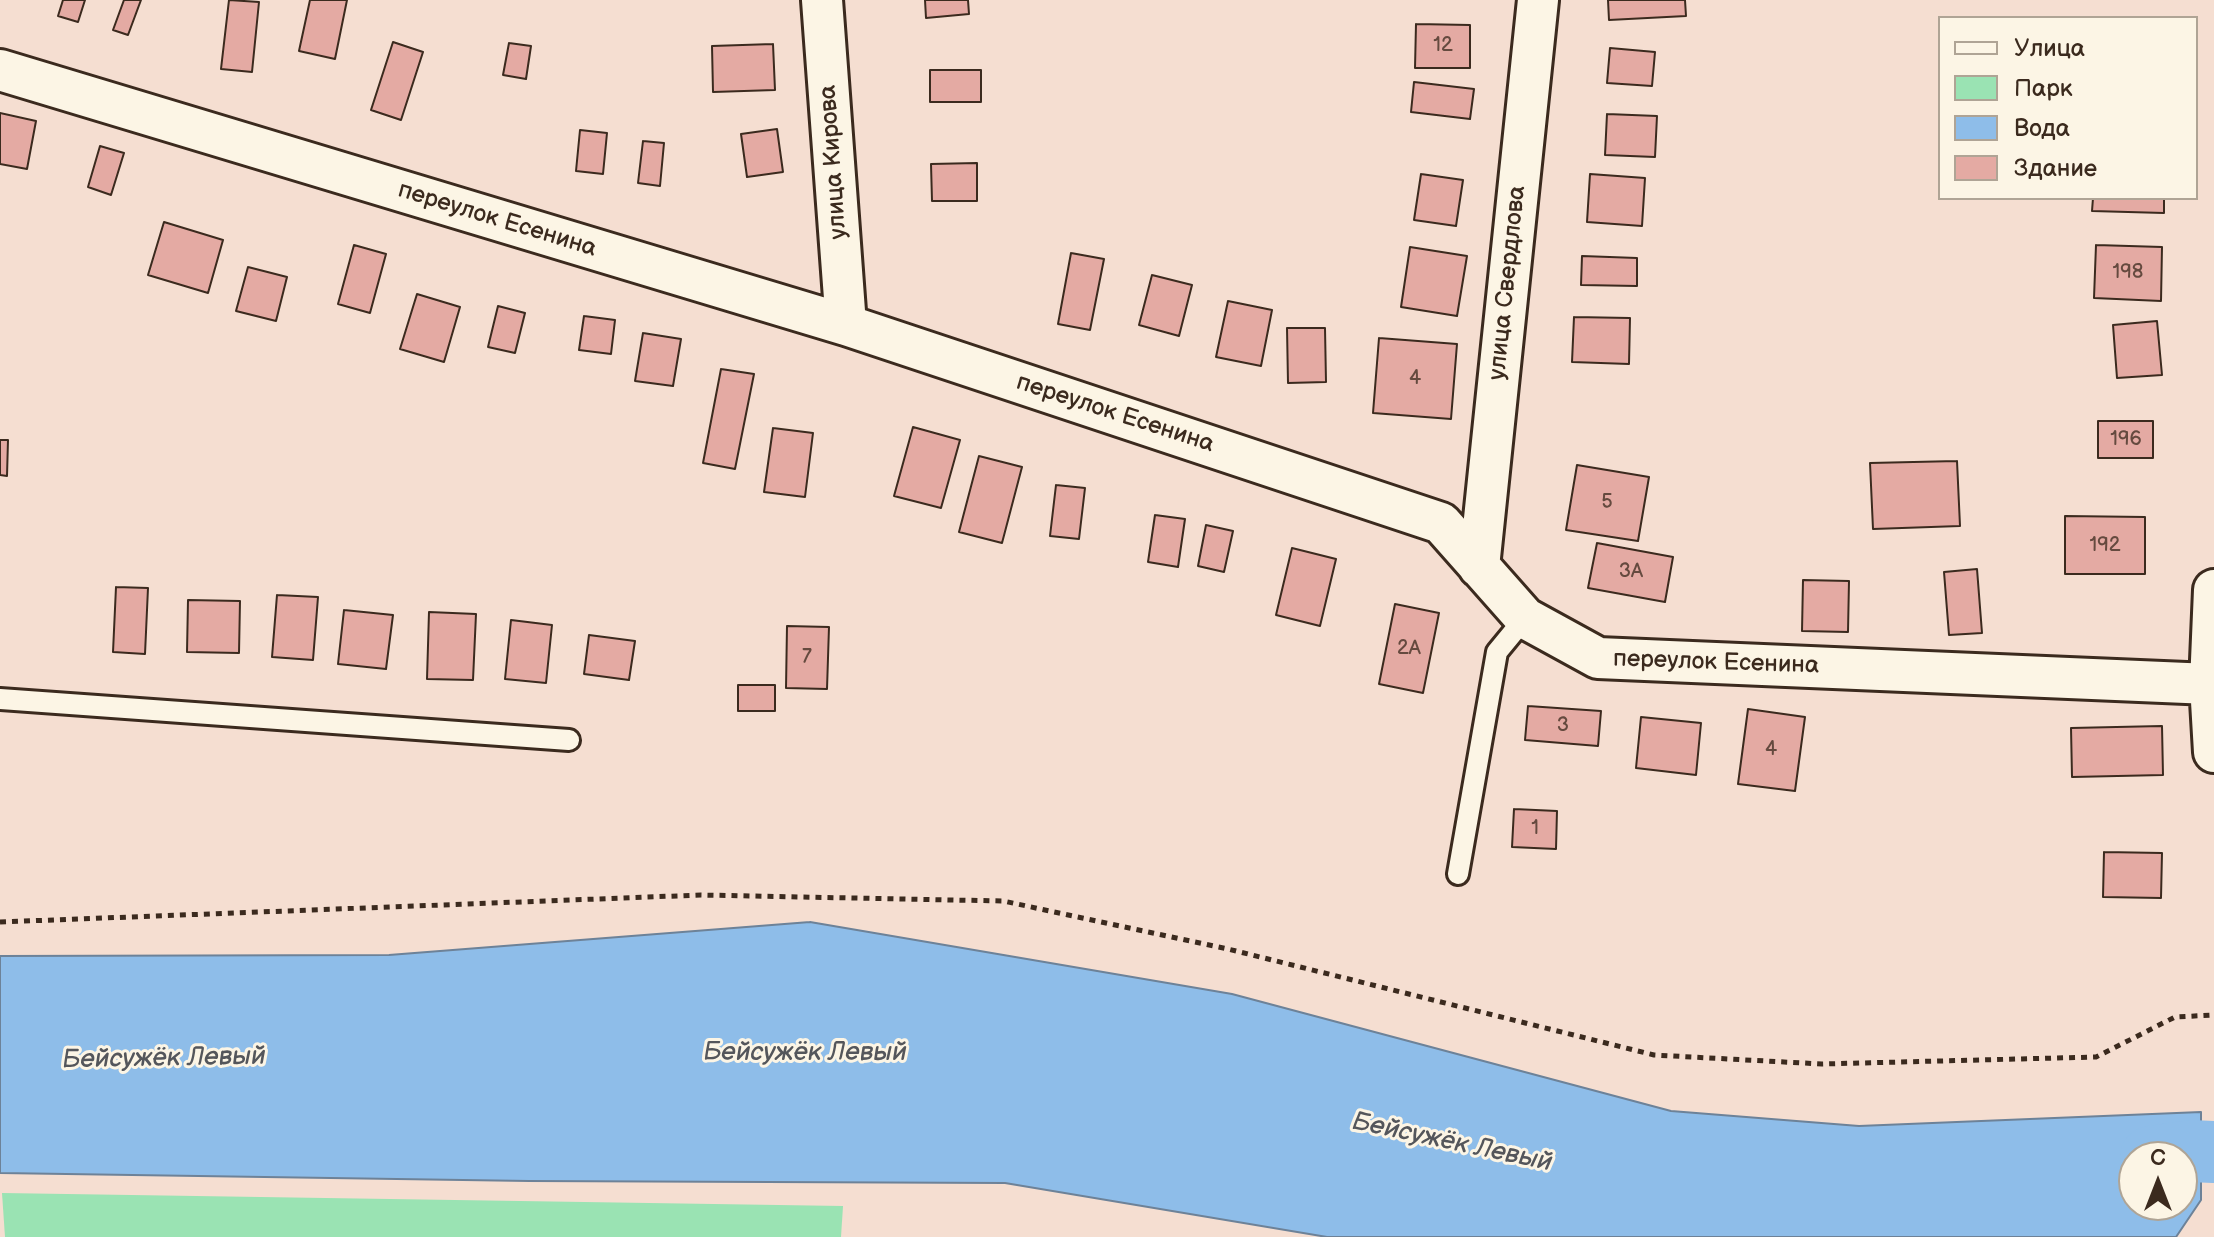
<!DOCTYPE html>
<meta charset="utf-8">
<style>
body{margin:0}
#map{position:relative;width:2214px;height:1237px;overflow:hidden;background:#f5ded1;font-family:"Balsamiq Sans",sans-serif}
canvas{display:block}
.legend{position:absolute;left:1938px;top:16px;width:260px;height:184px;box-sizing:border-box;background:#fcf5e5;border:2px solid #afa495;margin:0;padding:10px 14px;list-style:none;font-size:24px;color:#3b2a1e}
.legend li{display:flex;align-items:center;gap:16px;height:40px}
.legend b{width:40px;border:2px solid #afa495}
.north{position:absolute;left:2118px;top:1141px;width:80px;height:80px;box-sizing:border-box;background:#fcf5e5;border:2px solid #afa495;border-radius:50%;rotate:0deg;font-size:22px;font-weight:700;line-height:32px;text-align:center;color:#3b2a1e}
.north::after{content:'';display:block;margin:auto;width:28px;height:36px;background:#3b2a1e;clip-path:polygon(50% 0,100% 100%,50% 72%,0 100%)}
</style>
<div id="map">
<canvas width="2214" height="1237"></canvas>
<ul class="legend">
<li><b style="height:10px;background:#fcf5e5"></b>Улица</li>
<li><b style="height:22px;background:#9ae3b3"></b>Парк</li>
<li><b style="height:22px;background:#8ebde9"></b>Вода</li>
<li><b style="height:22px;background:#e4aaa3"></b>Здание</li>
</ul>
<div class="north">С</div>
</div>
<script>
const g = document.querySelector('canvas').getContext('2d');
g.lineJoin = 'round';
function fillPath(path, color) {
  g.fillStyle = color;
  g.fill(path, 'evenodd');
}
function poly(rows) {
  const path = new Path2D();
  for (const r of rows) {
    path.moveTo(r[0], r[1]);
    for (let i = 2; i < r.length; i += 2) path.lineTo(r[i], r[i + 1]);
  }
  return path;
}
function stroke(path, color, width, dash) {
  g.strokeStyle = color;
  g.lineWidth = width;
  g.lineCap = dash ? 'butt' : 'round';
  g.setLineDash(dash || []);
  g.stroke(path);
}
function write(font, color, halo, rows, align = 'center') {
  g.font = font + ' "Balsamiq Sans",sans-serif';
  g.lineWidth = 6;
  g.setLineDash([]);
  g.textBaseline = 'middle';
  g.strokeStyle = halo;
  g.fillStyle = color;
  for (const [text, x, y, turn = 0] of rows) {
    g.save();
    g.translate(x, y);
    g.rotate((+turn || 0) * Math.PI / 180);
    g.textAlign = isNaN(turn) ? turn : align;
    if (halo) g.strokeText(text, 0, 0);
    g.fillText(text, 0, 0);
    g.restore();
  }
}
fillPath(poly([
 [2,1193,843,1206,841,1237,5,1237]
]), '#9ae3b3');
const water = poly([
 [810,922,1232,994,1671,1111,1859,1126,2201,1112,2201,1200,2176,1237,1327,1237,1005,1183,529,1181,0,1173,0,956,389,955,810,922],
 [2134,1157,2182,1157,2182,1205,2134,1205,2134,1157]
]);
fillPath(water, '#8ebde9');
stroke(water, '#6d8298', 2);
stroke(poly([
 [2151,1157,2191,1151,2214,1152]
]), '#8ebde9', 62);
const building = poly([
 [63,0,85,0,78,22,58,16,63,0],
 [124,0,141,0,128,35,113,30,124,0],
 [229,0,259,2,252,72,221,69,229,0],
 [310,0,347,0,335,59,299,51,310,0],
 [925,0,968,0,969,14,926,18,925,0],
 [1608,0,1685,0,1686,16,1609,20,1608,0],
 [1416,24,1470,25,1470,68,1415,68,1416,24],
 [393,42,423,52,401,120,371,110,393,42],
 [509,43,531,46,526,79,503,75,509,43],
 [773,44,775,90,713,92,712,46,773,44],
 [1610,48,1655,52,1652,86,1607,83,1610,48],
 [930,70,981,70,981,102,930,102,930,70],
 [1414,82,1474,89,1470,119,1411,112,1414,82],
 [0,113,36,121,27,169,0,164,0,113],
 [1607,114,1657,116,1655,157,1605,155,1607,114],
 [777,129,783,172,747,177,741,134,777,129],
 [580,130,607,133,603,174,576,171,580,130],
 [643,141,664,143,660,186,638,183,643,141],
 [100,146,124,153,111,195,88,187,100,146],
 [977,163,977,201,932,201,931,164,977,163],
 [1421,174,1463,180,1456,226,1414,220,1421,174],
 [1590,174,1645,178,1642,226,1587,222,1590,174],
 [2093,198,2164,198,2164,213,2092,211,2093,198],
 [164,222,223,240,208,293,148,275,164,222],
 [354,245,386,254,370,313,338,304,354,245],
 [2096,245,2162,247,2161,301,2094,298,2096,245],
 [1410,247,1467,256,1457,316,1401,307,1410,247],
 [1071,253,1104,259,1090,330,1058,324,1071,253],
 [1582,256,1637,258,1637,286,1581,285,1582,256],
 [248,267,287,277,276,321,236,311,248,267],
 [1152,275,1192,285,1179,336,1139,325,1152,275],
 [417,294,460,307,444,362,400,349,417,294],
 [1228,301,1272,310,1261,366,1216,357,1228,301],
 [498,306,525,313,515,353,488,347,498,306],
 [584,316,615,320,611,354,579,350,584,316],
 [1574,317,1630,318,1629,364,1572,362,1574,317],
 [2157,321,2162,375,2117,378,2113,325,2157,321],
 [1287,328,1325,328,1326,382,1288,383,1287,328],
 [643,333,681,339,673,386,635,381,643,333],
 [1379,338,1457,344,1451,419,1373,413,1379,338],
 [721,369,754,374,735,469,703,463,721,369],
 [2098,421,2153,421,2153,458,2098,458,2098,421],
 [913,427,960,440,941,508,894,496,913,427],
 [773,428,813,433,805,497,764,492,773,428],
 [0,440,8,440,7,476,0,475,0,440],
 [979,456,1022,467,1002,543,959,532,979,456],
 [1957,461,1960,526,1873,529,1870,463,1957,461],
 [1577,465,1649,477,1638,541,1566,530,1577,465],
 [1056,485,1085,488,1079,539,1050,536,1056,485],
 [1155,515,1185,519,1178,567,1148,562,1155,515],
 [2065,516,2145,517,2145,574,2065,574,2065,516],
 [1206,525,1233,531,1224,572,1198,566,1206,525],
 [1597,543,1673,557,1665,602,1588,588,1597,543],
 [1292,548,1336,559,1320,626,1276,615,1292,548],
 [1977,569,1982,633,1949,635,1944,572,1977,569],
 [1803,580,1849,581,1848,632,1802,631,1803,580],
 [116,587,148,588,145,654,113,652,116,587],
 [277,595,318,597,313,660,272,657,277,595],
 [188,600,240,601,239,653,187,652,188,600],
 [1395,604,1439,613,1423,693,1379,684,1395,604],
 [344,610,393,615,386,669,338,664,344,610],
 [429,612,476,614,473,680,427,679,429,612],
 [511,620,552,625,546,683,505,679,511,620],
 [787,626,829,627,827,689,786,688,787,626],
 [589,635,635,641,629,680,584,674,589,635],
 [738,685,775,685,775,711,738,711,738,685],
 [1528,706,1601,711,1598,746,1525,740,1528,706],
 [1748,709,1805,717,1795,791,1738,784,1748,709],
 [1641,717,1701,723,1696,775,1636,768,1641,717],
 [2162,726,2163,775,2072,777,2071,728,2162,726],
 [1514,809,1557,811,1556,849,1512,847,1514,809],
 [2104,852,2162,853,2161,898,2103,897,2104,852]
]);
fillPath(building, '#e4aaa3');
stroke(building, '#3b2a1e', 2);
const lane = poly([
 [0,699,569,740],
 [1458,874,1497,652,1525,618]
]);
const street = poly([
 [822,0,846,325],
 [0,70,846,325,1441,523,1525,618,1598,658,2210,684],
 [1479,567,1538,0],
 [2214,590,2210,684,2214,752]
]);
stroke(lane, '#3b2a1e', 26);
stroke(street, '#3b2a1e', 46);
stroke(poly([
 [0,922,701,895,1003,901,1228,949,1654,1055,1822,1064,2096,1057,2175,1017,2214,1015]
]), '#3b2a1e', 5, [6, 6]);
stroke(lane, '#fcf5e5', 20);
stroke(street, '#fcf5e5', 40);
write('20px', '#654a3f', null, [
 ["12",1443,46],
 ["198",2128,273],
 ["4",1415,379],
 ["196",2126,440],
 ["5",1607,503],
 ["192",2105,546],
 ["3А",1631,572],
 ["2А",1409,649],
 ["7",807,658],
 ["3",1563,726],
 ["4",1771,750],
 ["1",1535,829]
]);
write('24px', '#3b2a1e', '#fcf5e5', [
 ["улица Кирова",834,162,-94],
 ["переулок Есенина",497,220,17],
 ["улица Свердлова",1508,283,-84],
 ["переулок Есенина",1115,414,18],
 ["переулок Есенина",1716,663,2]
]);
write('italic 26px', '#54565b', '#fcf5e5', [
 ["Бейсужёк Левый",805,1053],
 ["Бейсужёк Левый",164,1059,-1],
 ["Бейсужёк Левый",1452,1143,12]
]);
</script>
